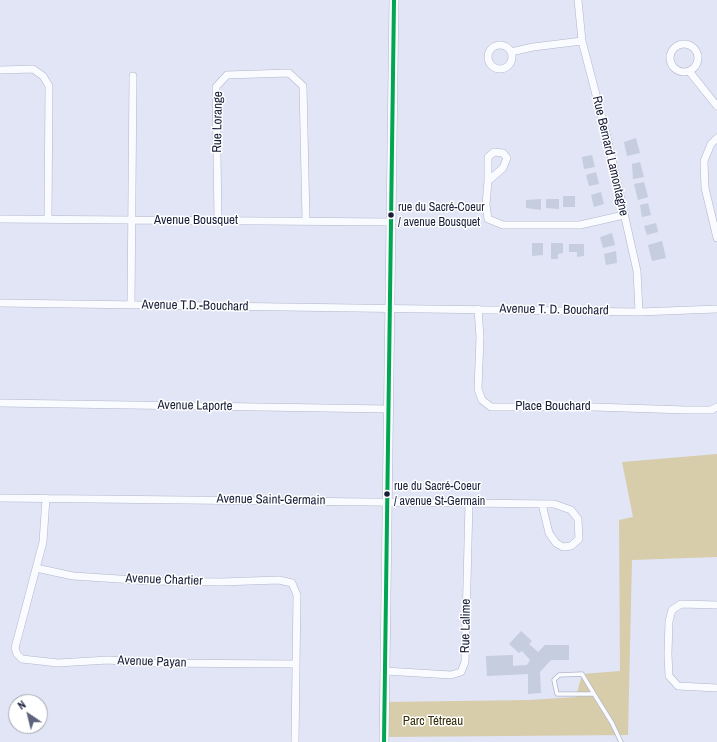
<!DOCTYPE html>
<meta charset="utf-8">
<style>
body{margin:0}
#map{position:relative;width:717px;height:742px;overflow:hidden;background:#e1e5f6;font-family:"Archivo Narrow",sans-serif}
canvas{display:block}
.north{position:absolute;left:8px;top:694px;width:40px;height:40px;box-sizing:border-box;background:#fff;border:1px solid #a3a5b0;border-radius:50%;rotate:325deg;font-size:11px;font-weight:700;line-height:16px;text-align:center;color:#181d39}
.north::after{content:'';display:block;margin:auto;width:14px;height:18px;background:#5e637b;clip-path:polygon(50% 0,100% 100%,50% 72%,0 100%)}
</style>
<div id="map">
<canvas width="717" height="742"></canvas>
<div class="north">N</div>
</div>
<script>
const g = document.querySelector('canvas').getContext('2d');
g.lineJoin = 'round';
function fillPath(path, color) {
  g.fillStyle = color;
  g.fill(path, 'evenodd');
}
function poly(rows) {
  const path = new Path2D();
  for (const r of rows) {
    if (r.length === 3) {
      path.moveTo(r[0] + r[2], r[1]);
      path.arc(r[0], r[1], r[2], 0, 2 * Math.PI);
      continue;
    }
    path.moveTo(r[0], r[1]);
    for (let i = 2; i < r.length; i += 2) path.lineTo(r[i], r[i + 1]);
  }
  return path;
}
function stroke(path, color, width, dash) {
  g.strokeStyle = color;
  g.lineWidth = width;
  g.lineCap = dash ? 'butt' : 'round';
  g.setLineDash(dash || []);
  g.stroke(path);
}
function write(font, color, halo, rows, align = 'center') {
  g.font = font + ' "Archivo Narrow",sans-serif';
  g.lineWidth = 3;
  g.setLineDash([]);
  g.textBaseline = 'middle';
  g.strokeStyle = halo;
  g.fillStyle = color;
  for (const [text, x, y, turn = 0] of rows) {
    g.save();
    g.translate(x, y);
    g.rotate((+turn || 0) * Math.PI / 180);
    g.textAlign = isNaN(turn) ? turn : align;
    if (halo) g.strokeText(text, 0, 0);
    g.fillText(text, 0, 0);
    g.restore();
  }
}
fillPath(poly([
 [717,454,717,557,632,560,628,735,386,737,386,702,530,700,576,697,582,674,620,671,619,520,633,517,622,462]
]), '#d7cdaa');
fillPath(poly([
 [636,138,640,153,627,156,624,142],
 [592,155,595,167,584,169,582,157],
 [640,162,644,177,633,179,632,164],
 [596,172,599,184,589,186,586,175],
 [644,182,648,197,638,200,634,184],
 [601,192,604,204,594,207,591,195],
 [563,196,575,196,575,207,563,207],
 [541,199,541,210,526,208,526,200],
 [546,199,559,199,559,209,546,208],
 [648,203,651,215,642,217,640,205],
 [656,223,658,232,647,235,644,226],
 [612,233,615,245,603,248,600,237],
 [662,241,666,258,652,261,648,245],
 [532,243,543,243,543,255,532,256],
 [551,243,563,243,563,253,558,254,558,259,551,259],
 [569,244,584,244,584,256,577,257,577,252,569,252],
 [616,251,617,263,606,265,604,254],
 [521,631,532,641,529,644,538,652,545,645,569,645,569,660,551,660,540,672,541,693,528,694,528,674,487,676,486,656,513,655,513,666,527,665,530,660,522,651,519,653,509,644]
]), '#c5cdde');
const service = poly([
 [594,694,557,694,554,680,559,675,582,674,594,694,612,723,621,742]
]);
const minor = poly([
 [578,0,582,41,606,133,637,271,639,312],
 [684,58,14],
 [500,57,12],
 [511,52,533,47,582,41],
 [0,70,33,69,43,76,49,86,48,219],
 [689,71,717,106],
 [717,138,711,144,704,161,705,188,717,238],
 [488,181,488,157,494,152,503,153,507,158,503,168,488,181,486,205,488,219,503,225,580,225,624,215],
 [0,219,392,222],
 [218,221,216,87,227,75,289,73,303,86,306,221],
 [0,303,639,312,717,309],
 [131,305,133,76],
 [478,309,480,337,478,389,482,400,491,407,594,407,686,410,711,410,717,407],
 [0,403,389,409],
 [0,498,554,504,571,510,578,519,579,539,571,546,563,547,556,543,549,533,542,504],
 [46,498,43,542,15,648,17,654,22,659,58,663,108,660,149,663,296,664],
 [36,568,73,576,150,581,221,582,279,580,292,583,297,595,295,742],
 [717,605,681,604,672,610,669,621,668,654,669,676,678,686,717,688],
 [385,671,451,675,461,672,465,662,469,503]
]);
const tertiary = poly([
 [384,742,394,0]
]);
stroke(service, '#b1b6cb', 5);
stroke(minor, '#b1b6cb', 8);
stroke(tertiary, '#b1b6cb', 10);
stroke(service, '#fafbfe', 3.5);
stroke(minor, '#fafbfe', 7);
stroke(tertiary, '#fafbfe', 9);
stroke(poly([
 [384,742,394,0]
]), '#00a651', 4);
for (const [x, y, r, color] of [
 [391,215,3.5,"#181d39"],
 [387,494,3.5,"#181d39"]
]) {
  const dot = new Path2D();
  dot.arc(x, y, r, 0, 2 * Math.PI);
  g.fillStyle = color;
  g.fill(dot);
  stroke(dot, '#fff', 1.5);
}
write('12px', '#181d39', '#fff', [
 ["rue du Sacré-Coeur",398,208],
 ["/ avenue Bousquet",398,223],
 ["rue du Sacré-Coeur",394,487],
 ["/ avenue St-Germain",394,502]
], 'left');
write('13px', '#181d39', '#fff', [
 ["Rue Lorange",218,122,-89],
 ["Rue Bernard Lamontagne",610,156,77],
 ["Avenue Bousquet",196,221],
 ["Avenue T.D.-Bouchard",195,306,1],
 ["Avenue T. D. Bouchard",554,310,1],
 ["Avenue Laporte",195,406,1],
 ["Place Bouchard",553,407],
 ["Avenue Saint-Germain",271,500,1],
 ["Avenue Chartier",164,580,2],
 ["Rue Lalime",466,626,-89],
 ["Avenue Payan",152,662,2]
]);
write('13px', '#372d06', '#fff', [
 ["Parc Tétreau",433,722]
]);
</script>
